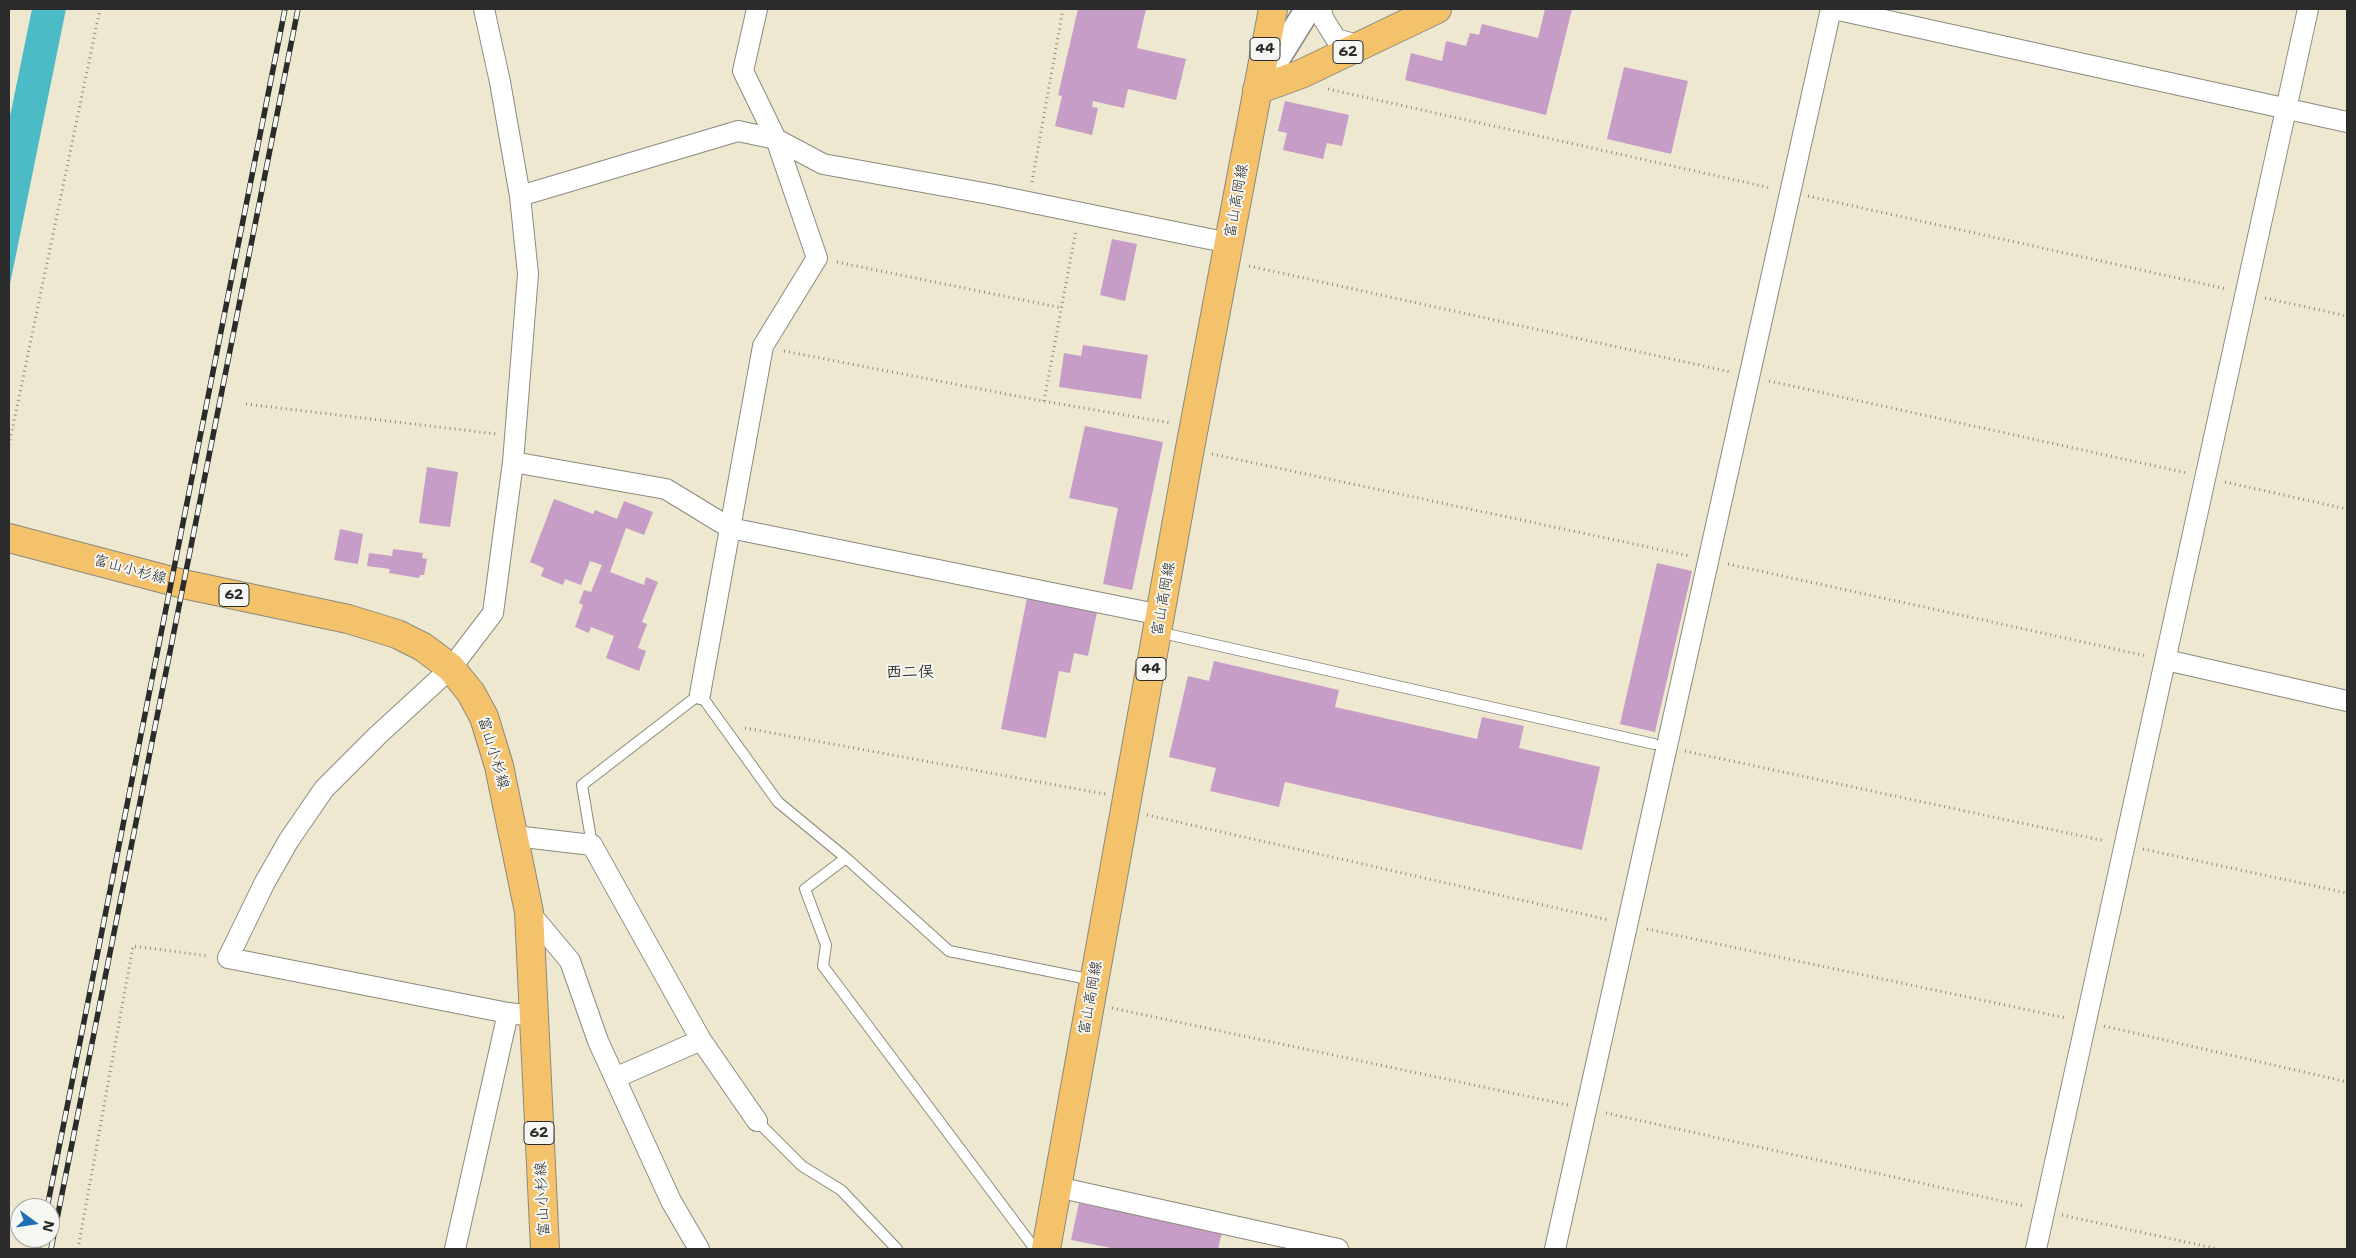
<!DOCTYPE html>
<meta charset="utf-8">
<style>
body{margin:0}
#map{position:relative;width:2356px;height:1258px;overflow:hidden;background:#eee8d1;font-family:"Shantell Sans",sans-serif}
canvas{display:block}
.frame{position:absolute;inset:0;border:10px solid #2b2b2b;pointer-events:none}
.north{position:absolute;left:10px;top:1198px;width:50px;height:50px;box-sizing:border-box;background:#f6f6f2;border:1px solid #a5a5a2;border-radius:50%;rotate:104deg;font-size:14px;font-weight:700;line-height:20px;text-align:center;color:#2b2b2b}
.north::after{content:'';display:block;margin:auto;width:18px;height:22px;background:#1f6fb2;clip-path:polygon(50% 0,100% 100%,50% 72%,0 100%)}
</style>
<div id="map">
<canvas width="2356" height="1258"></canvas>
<div class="frame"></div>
<div class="north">N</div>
</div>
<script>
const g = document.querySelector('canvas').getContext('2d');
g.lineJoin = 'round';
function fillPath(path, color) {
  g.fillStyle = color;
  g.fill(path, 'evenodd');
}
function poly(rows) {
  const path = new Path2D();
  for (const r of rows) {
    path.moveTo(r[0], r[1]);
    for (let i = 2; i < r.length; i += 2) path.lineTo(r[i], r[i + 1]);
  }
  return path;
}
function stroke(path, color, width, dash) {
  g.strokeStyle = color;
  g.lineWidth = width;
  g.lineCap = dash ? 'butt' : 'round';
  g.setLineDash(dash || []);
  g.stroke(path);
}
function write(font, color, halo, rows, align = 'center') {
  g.font = font + ' "Shantell Sans","Klee One",sans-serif';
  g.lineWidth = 4;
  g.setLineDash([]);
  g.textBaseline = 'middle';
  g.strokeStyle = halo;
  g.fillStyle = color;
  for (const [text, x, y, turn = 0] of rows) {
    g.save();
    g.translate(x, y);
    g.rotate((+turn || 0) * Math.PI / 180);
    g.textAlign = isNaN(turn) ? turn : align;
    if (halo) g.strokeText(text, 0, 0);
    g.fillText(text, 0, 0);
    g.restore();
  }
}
fillPath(poly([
 [32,9,66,9,9,289,9,121]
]), '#4dbbc6');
fillPath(poly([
 [1078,9,1146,9,1137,48,1186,59,1176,100,1128,89,1124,108,1093,101,1092,107,1098,108,1092,135,1055,126,1062,96,1058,95],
 [1545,9,1572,9,1546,115,1405,80,1411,53,1442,61,1446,41,1466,46,1470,33,1479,35,1482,24,1538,38],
 [1624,67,1688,81,1671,154,1607,139],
 [1285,101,1349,115,1342,146,1327,143,1323,159,1283,150,1287,133,1278,131],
 [1112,239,1137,244,1125,301,1100,295],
 [1083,345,1148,355,1141,399,1059,387,1064,353,1081,356],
 [1085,426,1163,442,1132,590,1103,584,1118,508,1069,498],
 [427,467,458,472,450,527,419,523],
 [554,499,593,514,595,510,617,519,624,501,653,512,644,535,626,528,610,572,644,585,646,577,658,582,642,622,647,624,638,648,646,651,639,671,606,658,614,636,591,627,589,633,575,627,583,605,579,603,584,590,591,592,602,565,590,561,581,585,565,579,563,585,541,576,544,568,530,562],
 [340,529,363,534,358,564,334,560],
 [393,549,423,553,422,558,427,559,424,575,420,575,419,578,389,573,390,569,367,566,369,553,392,556],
 [1657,563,1692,571,1655,732,1620,724],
 [1027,598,1097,612,1088,656,1074,653,1070,673,1059,671,1046,738,1001,729],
 [1214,661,1339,690,1335,707,1477,739,1482,717,1524,726,1519,748,1600,767,1582,850,1285,782,1279,807,1210,791,1216,768,1169,757,1188,676,1209,681],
 [1079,1203,1222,1232,1218,1249,1116,1249,1071,1240]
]), '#c59dc6');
const service = poly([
 [1158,632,1654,744],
 [592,845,582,785,700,694,778,802,846,858,949,951,1093,980],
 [846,858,805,889,826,945,823,966,1035,1249],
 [757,1121,802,1166,841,1190,897,1249]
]);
const minor = poly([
 [484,9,500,82,520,196,528,274,513,462,493,613,451,668,378,735,324,789,289,840,265,882,228,958,508,1013,534,1016],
 [1321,9,1323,18,1336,39,1361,46],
 [1834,9,2347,122],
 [520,196,738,131,776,139,823,164,989,194,1229,243],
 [513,462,666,489,730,528,1161,615],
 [2166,660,2347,701],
 [700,694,763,346,817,258,776,139,743,71,757,9],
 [515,836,592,845,701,1040,757,1121],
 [529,912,570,961,598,1041,671,1201,699,1249],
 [615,1078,701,1040],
 [1057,1187,1338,1249],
 [455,1249,508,1013],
 [1555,1249,1831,9],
 [2036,1249,2308,9]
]);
const tertiary = poly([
 [1260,86,1308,9]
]);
const primary = poly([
 [1257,90,1301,74,1437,9],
 [9,538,183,584,348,619,397,634,423,647,451,668,471,693,484,717,499,766,529,912,545,1249],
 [1046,1249,1190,448,1273,9]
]);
stroke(service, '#8c8a7e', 12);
stroke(minor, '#8c8a7e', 22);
stroke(tertiary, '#8c8a7e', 28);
stroke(primary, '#8c8a7e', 30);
stroke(poly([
 [1328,89,1771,188],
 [1032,182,1063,9],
 [1808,196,2227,289],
 [837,262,1062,308],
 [1249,266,1731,372],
 [2265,298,2347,316],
 [784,351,1037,400,1171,423],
 [1769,381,2187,473],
 [1044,401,1076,230],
 [246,404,497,434],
 [9,445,100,9],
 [1212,454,1690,556],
 [2225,482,2347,509],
 [1728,564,2147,656],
 [745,728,1105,794],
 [1685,751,2105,841],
 [1147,815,1609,920],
 [2143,849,2347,893],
 [1647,929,2066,1018],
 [1112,1008,1568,1105],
 [2104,1026,2347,1082],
 [1606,1113,2024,1206],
 [2062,1215,2218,1249],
 [78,1249,133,946,208,956]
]), '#8c8a7e', 3, [1, 4]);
stroke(service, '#fff', 10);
stroke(minor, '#fff', 20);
stroke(tertiary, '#fff', 25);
stroke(primary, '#f3c26a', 28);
const rail = poly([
 [47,1208,285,9],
 [38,1249,41,1238],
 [51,1249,298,9]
]);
stroke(rail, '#2b2b2b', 5.5);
stroke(rail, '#f6f6f2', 4, [11]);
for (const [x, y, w] of [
 [1265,49,30],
 [1348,52,30],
 [234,595,30],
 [1151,669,30],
 [539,1133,30]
]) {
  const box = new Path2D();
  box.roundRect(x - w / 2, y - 11.5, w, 23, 4);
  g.fillStyle = '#f6f6f2';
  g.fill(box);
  stroke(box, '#2b2b2b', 1);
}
write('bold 14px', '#2b2b2b', null, [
 ["44",1265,49],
 ["62",1348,52],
 ["62",234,595],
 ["44",1151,669],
 ["62",539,1133]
]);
write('15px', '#2b2b2b', '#f6f6f2', [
 ["富山高岡線",1237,201,-80],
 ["富山小杉線",130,570,15],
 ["富山高岡線",1164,599,-80],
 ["富山小杉線",493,753,73],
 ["富山高岡線",1091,998,-80],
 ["富山小杉線",543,1199,-93]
]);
write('bold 16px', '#2b2b2b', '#f6f6f2', [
 ["西二俣",910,673]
]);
</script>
